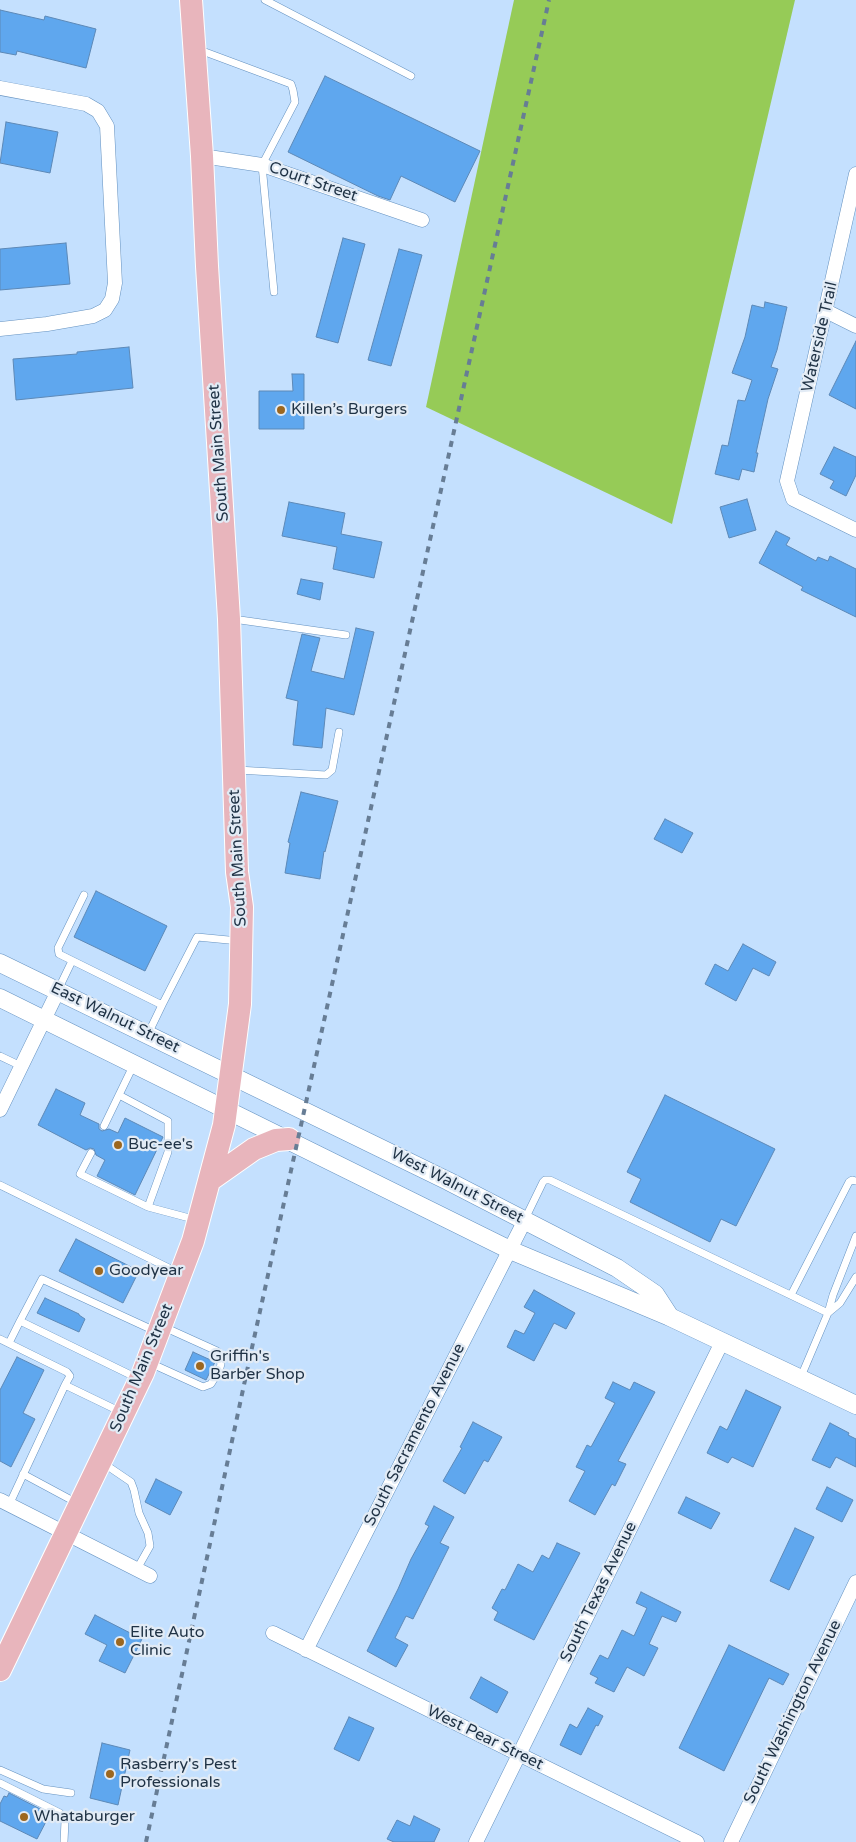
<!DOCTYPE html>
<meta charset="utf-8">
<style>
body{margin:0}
canvas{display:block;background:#c4e0fe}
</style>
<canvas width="856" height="1842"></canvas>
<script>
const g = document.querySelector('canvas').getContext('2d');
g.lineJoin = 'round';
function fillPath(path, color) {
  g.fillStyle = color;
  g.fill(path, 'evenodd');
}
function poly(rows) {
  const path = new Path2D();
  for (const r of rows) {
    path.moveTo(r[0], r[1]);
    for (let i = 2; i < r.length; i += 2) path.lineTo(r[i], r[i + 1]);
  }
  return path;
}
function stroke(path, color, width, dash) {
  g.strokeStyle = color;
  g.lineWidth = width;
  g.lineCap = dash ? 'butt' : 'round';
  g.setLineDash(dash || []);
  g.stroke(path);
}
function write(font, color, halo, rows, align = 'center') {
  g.font = font + ' "Varela Round",sans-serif';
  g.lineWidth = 4.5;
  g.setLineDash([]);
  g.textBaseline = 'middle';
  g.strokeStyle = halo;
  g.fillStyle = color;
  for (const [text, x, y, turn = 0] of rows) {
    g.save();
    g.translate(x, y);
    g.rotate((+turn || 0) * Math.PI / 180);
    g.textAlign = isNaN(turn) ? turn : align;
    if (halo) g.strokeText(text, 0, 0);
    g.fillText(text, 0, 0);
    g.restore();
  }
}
fillPath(poly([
 [514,0,795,0,672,524,426,407]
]), '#96cb57');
const building = poly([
 [0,10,44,20,45,16,96,29,86,68,17,51,16,55,0,52,0,10],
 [325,76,480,151,455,202,401,176,390,200,378,196,288,152,325,76],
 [6,122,58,132,50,173,0,163,6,122],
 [343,238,365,244,338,343,316,337,343,238],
 [66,243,70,284,0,290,0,249,66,243],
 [399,249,422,255,391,366,368,360,399,249],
 [765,302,787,307,777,350,771,367,778,369,768,399,756,453,758,453,754,472,742,469,739,480,715,474,722,445,728,446,738,400,745,401,752,380,732,373,745,337,752,305,764,308,765,302],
 [856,341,856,409,829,395,856,341],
 [129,347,133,388,16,400,13,359,77,354,77,352,129,347],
 [292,374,304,374,304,429,259,429,259,391,293,391,292,374],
 [834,447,856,457,856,475,846,496,830,488,834,481,820,474,834,447],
 [747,499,756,530,729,538,720,507,747,499],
 [289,502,345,513,341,534,382,542,374,578,333,569,337,547,282,536,289,502],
 [776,531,790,538,786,545,816,561,818,557,828,561,830,556,856,569,856,617,801,590,803,587,759,563,776,531],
 [301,579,323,583,320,600,297,594,301,579],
 [356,628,374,632,354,715,326,708,322,748,293,745,298,701,286,698,302,634,320,638,311,671,344,679,356,628],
 [301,792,338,801,325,852,324,851,320,879,285,873,290,843,288,842,301,792],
 [665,819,693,833,682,853,654,839,665,819],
 [96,891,167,926,145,971,74,937,96,891],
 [743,944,776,962,769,976,753,968,736,1001,705,984,715,964,728,971,743,944],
 [56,1089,85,1103,80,1115,99,1124,99,1129,102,1131,109,1129,118,1133,125,1118,163,1137,135,1195,97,1176,105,1160,96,1155,94,1149,90,1148,86,1150,38,1125,56,1089],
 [665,1095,775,1149,736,1226,721,1219,710,1242,630,1202,641,1179,627,1172,665,1095],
 [76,1239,139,1271,123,1303,59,1271,76,1239],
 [534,1290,575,1313,566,1329,554,1323,534,1361,507,1347,515,1330,524,1334,535,1313,524,1307,534,1290],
 [45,1298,79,1314,79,1315,85,1319,79,1332,37,1313,45,1298],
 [193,1352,215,1362,206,1380,185,1370,193,1352],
 [17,1357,44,1370,23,1413,35,1419,11,1467,0,1461,0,1390,17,1357],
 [613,1382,630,1390,634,1382,655,1392,618,1461,626,1464,615,1486,612,1484,595,1515,569,1501,585,1471,576,1467,587,1445,591,1447,615,1403,605,1398,613,1382],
 [746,1390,781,1407,753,1467,732,1457,728,1463,707,1453,720,1426,727,1430,746,1390],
 [473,1422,502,1437,488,1462,484,1460,465,1494,443,1481,462,1448,460,1447,473,1422],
 [830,1423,849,1433,848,1435,856,1439,856,1467,836,1457,830,1468,812,1460,830,1423],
 [156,1479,182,1492,170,1515,145,1502,156,1479],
 [827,1487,853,1500,842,1522,816,1509,827,1487],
 [686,1497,720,1513,711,1529,678,1513,686,1497],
 [434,1506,454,1517,440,1543,449,1547,413,1619,406,1616,395,1638,408,1645,396,1667,367,1651,398,1589,411,1559,429,1526,425,1524,434,1506],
 [795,1528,814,1537,789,1590,770,1581,795,1528],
 [557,1543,580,1553,534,1640,494,1620,498,1612,492,1608,502,1589,505,1590,518,1564,533,1572,542,1555,549,1559,557,1543],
 [641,1592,681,1612,676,1622,662,1616,649,1644,658,1648,644,1676,627,1667,614,1692,595,1683,598,1678,590,1674,600,1655,608,1659,622,1630,634,1636,647,1608,636,1603,641,1592],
 [95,1615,142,1639,125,1673,99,1661,107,1645,85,1634,95,1615],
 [729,1645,789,1674,783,1685,769,1678,724,1771,679,1748,729,1645],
 [481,1677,508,1692,497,1713,470,1698,481,1677],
 [588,1708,603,1716,598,1726,596,1725,581,1755,560,1745,570,1724,577,1728,588,1708],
 [349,1717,374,1728,359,1761,334,1749,349,1717],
 [102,1743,130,1750,118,1805,90,1798,102,1743],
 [9,1793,50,1814,37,1839,0,1821,0,1804,4,1796,7,1797,9,1793],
 [414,1816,440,1829,434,1842,394,1842,387,1839,397,1820,410,1826,414,1816]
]);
fillPath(building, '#5fa7ee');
stroke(building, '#5d89b7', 1);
const service = poly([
 [265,0,411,76],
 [197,49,291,84,293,90,295,102,262,165,274,292],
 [233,619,346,635],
 [237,770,326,775,332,770,339,732],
 [84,895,58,948,59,954,162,1005,197,937,239,941],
 [58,990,72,961],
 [148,1034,162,1005],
 [0,1056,21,1066],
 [119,1095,168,1121,168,1152,148,1207],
 [104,1126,134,1064],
 [91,1153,80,1174,148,1207,197,1220],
 [0,1185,177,1272],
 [525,1219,543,1182,545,1180,550,1180,828,1313,833,1295,856,1236],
 [791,1295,849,1182,852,1180,856,1181],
 [0,1339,67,1372,70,1376,65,1385,121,1412],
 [9,1343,20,1321],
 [150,1363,203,1387,211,1384,219,1371,221,1364,217,1351,164,1327],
 [137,1378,20,1321,42,1279,155,1331],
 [800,1379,828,1313,840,1303,856,1277],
 [103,1463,131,1482,134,1490,139,1513,148,1533,150,1546,137,1569],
 [23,1474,77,1503],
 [9,1505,65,1385],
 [0,1770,43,1789,71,1793],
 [0,1783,60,1813,65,1821,64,1842]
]);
const minor = poly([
 [0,88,86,104,98,111,107,126,115,283,112,299,105,310,93,316,47,324,0,329],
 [202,156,262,165,422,220],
 [856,174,787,481,793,499,856,530],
 [826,311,856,326],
 [0,1110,58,991],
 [0,1500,150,1576],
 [273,1633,697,1842],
 [306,1650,525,1220],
 [476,1842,722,1342],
 [731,1842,856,1582]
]);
const tertiary = poly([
 [0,963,448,1181,617,1268,655,1294,670,1317],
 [0,998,510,1250,670,1317,856,1405]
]);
const primary = poly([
 [210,1180,254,1149,276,1140,289,1139],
 [0,1670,143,1373,193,1241,224,1125,240,1004,242,907,237,872,229,619,207,266,202,156,191,0]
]);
stroke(service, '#6592c0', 8);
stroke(minor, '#6592c0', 15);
stroke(tertiary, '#6592c0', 19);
stroke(primary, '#fff', 24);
stroke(service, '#fff', 7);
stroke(minor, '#fff', 14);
stroke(tertiary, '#fff', 18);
stroke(primary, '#e8b5bc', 22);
stroke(poly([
 [146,1842,253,1343,549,0]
]), '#677d95', 4, [6, 6]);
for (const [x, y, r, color] of [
 [281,410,5,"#9c671f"],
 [118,1145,5,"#9c671f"],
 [99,1271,5,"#9c671f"],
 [200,1366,5,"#9c671f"],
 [120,1642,5,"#9c671f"],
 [110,1774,5,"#9c671f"],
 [24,1817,5,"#9c671f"]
]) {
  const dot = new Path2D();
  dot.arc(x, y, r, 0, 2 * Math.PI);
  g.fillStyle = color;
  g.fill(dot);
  stroke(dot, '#e2ebf5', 2);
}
write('16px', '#1f3245', '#e2ebf5', [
 ["Court Street",313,182,19],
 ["Waterside Trail",820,337,-77],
 ["South Main Street",219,453,-94],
 ["South Main Street",238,858,-93],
 ["East Walnut Street",115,1018,26],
 ["West Walnut Street",457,1186,27],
 ["South Main Street",142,1368,-67],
 ["South Sacramento Avenue",415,1435,-63],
 ["South Texas Avenue",599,1592,-64],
 ["South Washington Avenue",793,1712,-64],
 ["West Pear Street",485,1738,26]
]);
write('16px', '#1f3245', '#e2ebf5', [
 ["Killen’s Burgers",291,410],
 ["Buc-ee's",128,1145],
 ["Goodyear",109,1271],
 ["Griffin's",210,1357],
 ["Barber Shop",210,1375],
 ["Elite Auto",130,1633],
 ["Clinic",130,1651],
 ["Rasberry's Pest",120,1765],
 ["Professionals",120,1783],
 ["Whataburger",34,1817]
], 'left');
</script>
